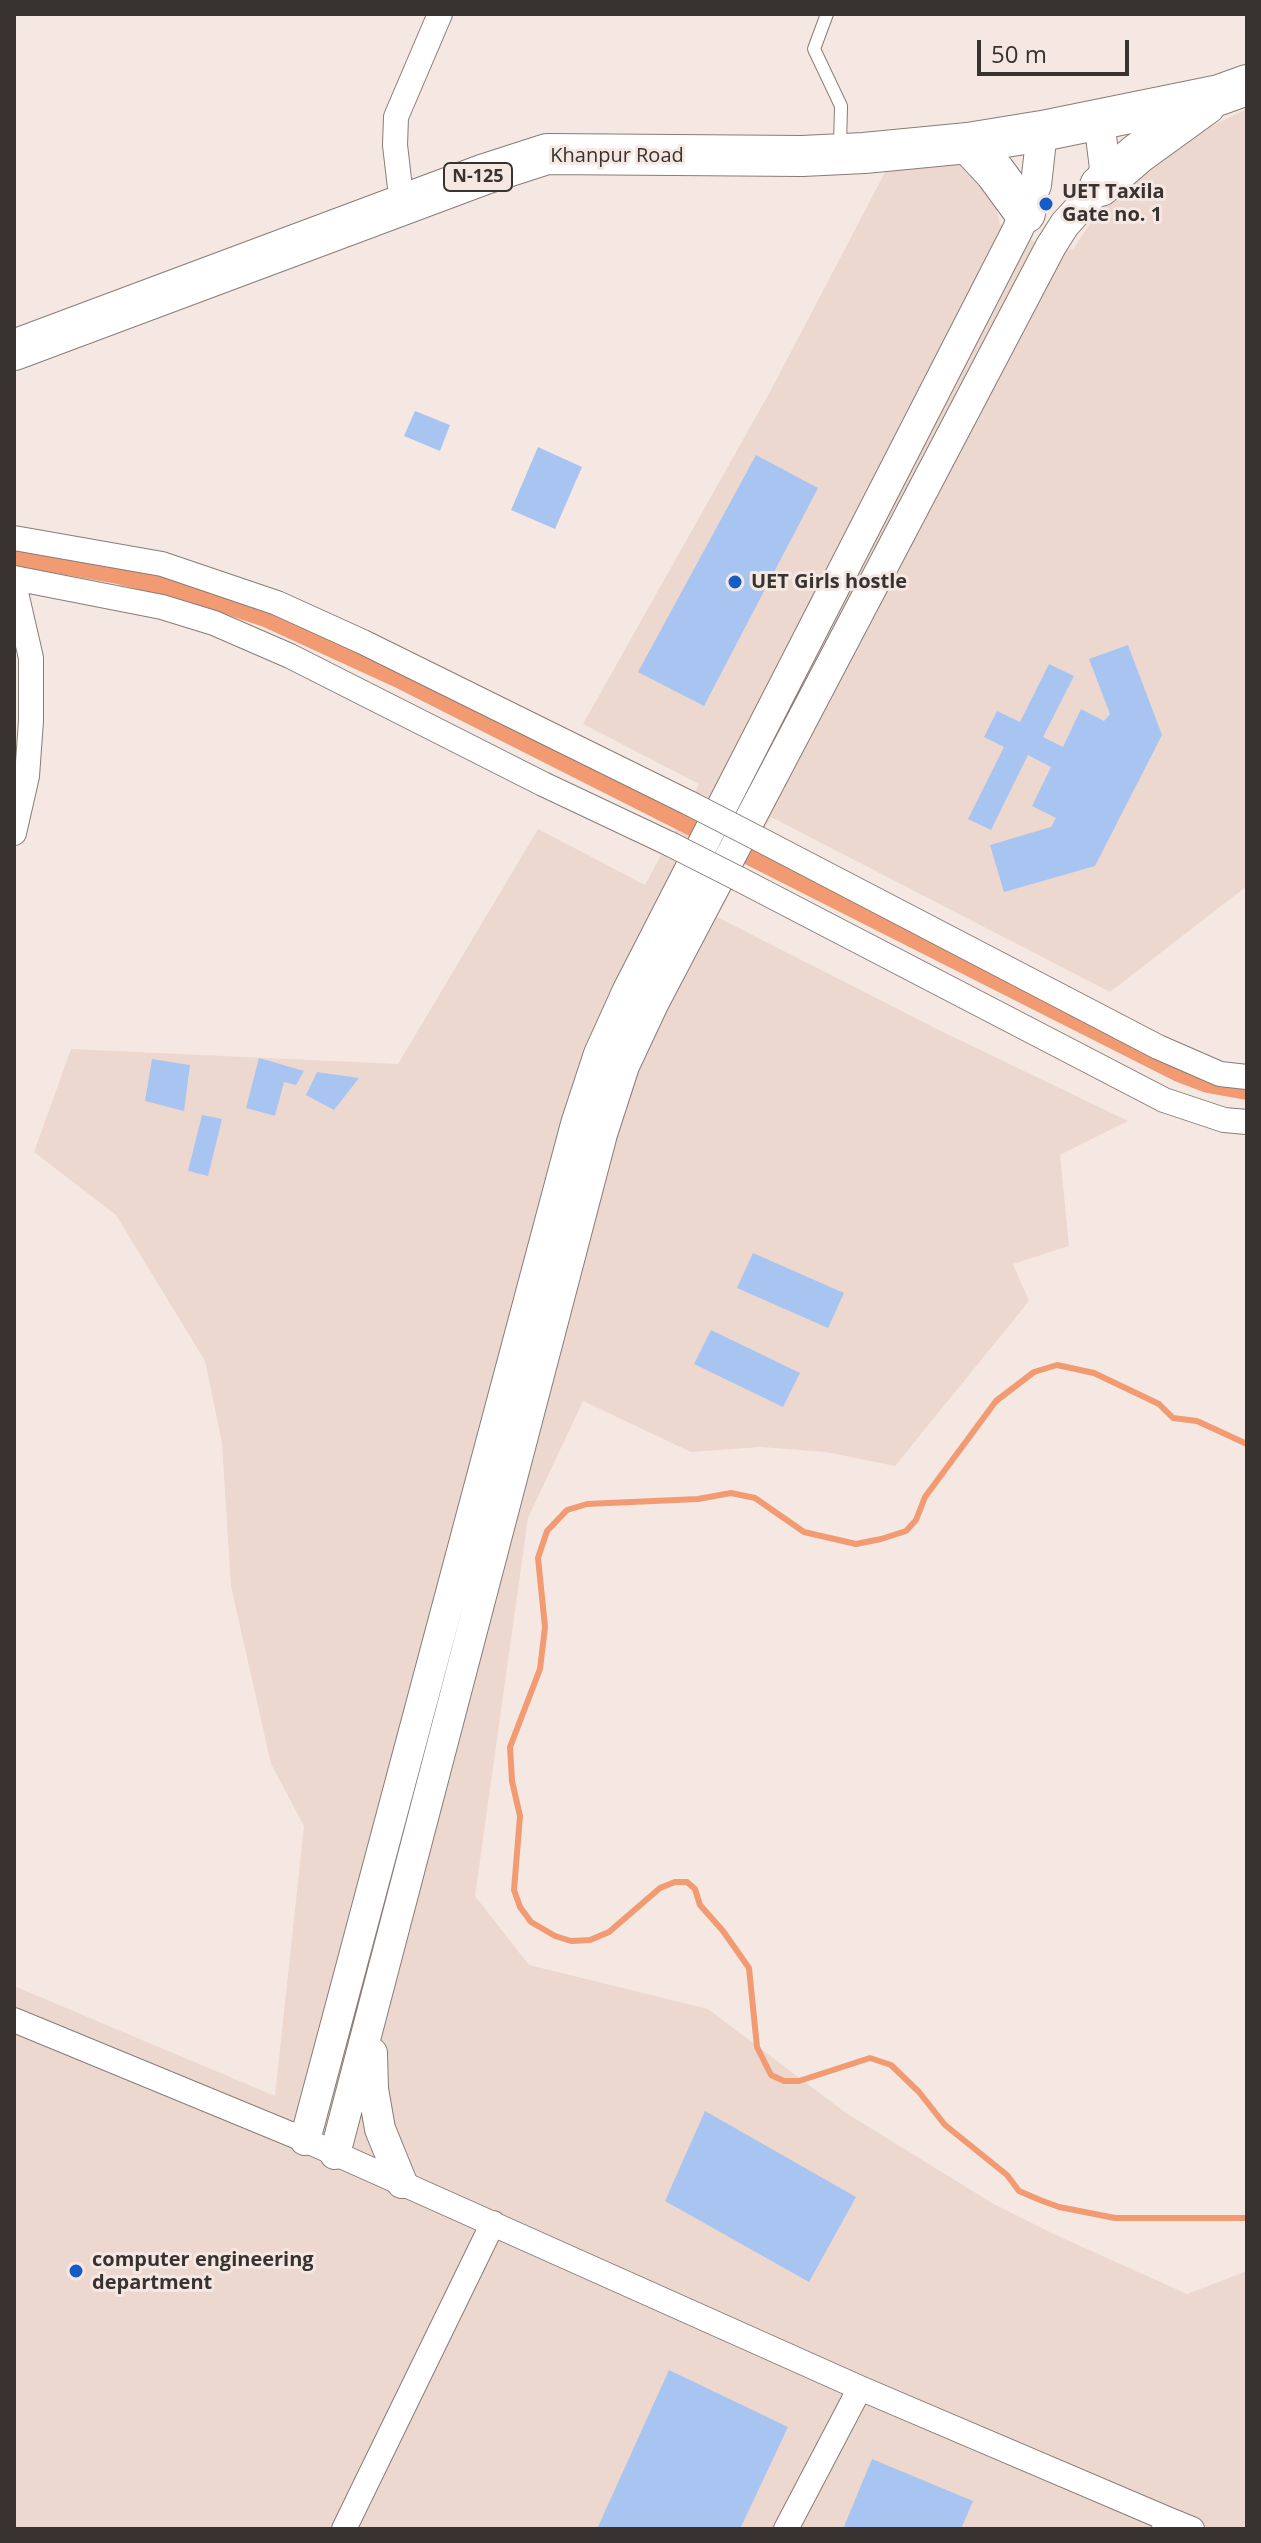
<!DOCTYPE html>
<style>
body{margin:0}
#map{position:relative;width:1261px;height:2543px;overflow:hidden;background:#f5e8e2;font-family:"Open Sans",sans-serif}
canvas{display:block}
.frame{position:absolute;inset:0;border:16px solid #383331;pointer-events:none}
.scale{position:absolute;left:977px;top:40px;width:152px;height:36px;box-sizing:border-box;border:4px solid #383331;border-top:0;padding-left:10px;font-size:24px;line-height:28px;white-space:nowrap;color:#383331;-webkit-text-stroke:6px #f5e8e2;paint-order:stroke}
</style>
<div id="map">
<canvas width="1261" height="2543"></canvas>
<div class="frame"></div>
<div class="scale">50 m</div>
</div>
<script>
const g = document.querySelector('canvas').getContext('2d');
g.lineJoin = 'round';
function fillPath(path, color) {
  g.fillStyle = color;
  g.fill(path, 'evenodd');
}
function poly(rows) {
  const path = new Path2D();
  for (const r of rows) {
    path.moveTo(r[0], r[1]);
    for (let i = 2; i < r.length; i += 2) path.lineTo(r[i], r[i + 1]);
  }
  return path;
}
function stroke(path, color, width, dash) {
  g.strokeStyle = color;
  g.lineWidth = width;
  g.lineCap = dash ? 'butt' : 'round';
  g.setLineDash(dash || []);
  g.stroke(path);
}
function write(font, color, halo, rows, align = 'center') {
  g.font = font + ' "Open Sans",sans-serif';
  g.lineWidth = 6;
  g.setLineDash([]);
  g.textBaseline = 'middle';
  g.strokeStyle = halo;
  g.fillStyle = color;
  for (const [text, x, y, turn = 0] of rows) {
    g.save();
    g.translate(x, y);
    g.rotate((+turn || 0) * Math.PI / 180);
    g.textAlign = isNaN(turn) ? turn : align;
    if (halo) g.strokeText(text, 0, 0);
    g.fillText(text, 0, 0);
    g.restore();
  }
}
fillPath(poly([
 [1247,109,1247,886,1110,992,771,817,717,917,943,1032,1128,1121,1060,1155,1069,1246,1013,1264,1029,1301,895,1466,826,1452,761,1447,691,1452,583,1401,528,1518,475,1896,529,1965,708,2009,846,2113,992,2203,1056,2235,1187,2294,1247,2271,1247,2529,14,2529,14,1986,275,2096,304,1826,271,1764,231,1586,222,1443,205,1361,116,1215,34,1152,71,1049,398,1064,538,829,645,885,699,784,583,724,771,390,892,159,962,163,993,196,1000,224,1050,250,1073,249,1097,213,1131,173,1157,152]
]), '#ecd8cf');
stroke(poly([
 [1247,1444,1197,1421,1173,1418,1159,1404,1094,1373,1057,1365,1034,1372,996,1401,925,1497,916,1520,906,1531,881,1539,856,1544,804,1532,755,1498,731,1493,698,1499,587,1504,567,1510,547,1531,538,1558,545,1627,540,1669,510,1747,512,1781,520,1816,514,1890,520,1907,531,1922,555,1936,571,1941,590,1940,609,1932,660,1888,675,1882,687,1882,695,1889,700,1905,723,1931,749,1968,757,2047,771,2075,784,2081,799,2081,870,2058,891,2065,919,2092,945,2125,1007,2175,1019,2191,1040,2200,1059,2207,1115,2218,1247,2218]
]), '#f29b73', 6);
stroke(poly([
 [14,555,118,573,187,590,266,616,399,677,1179,1071,1208,1082,1247,1089]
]), '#f29b73', 22);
fillPath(poly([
 [415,411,450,425,440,451,404,436],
 [538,447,582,467,555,529,511,510],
 [756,455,818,488,704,706,638,672],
 [1128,645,1162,735,1095,866,1004,892,990,845,1051,827,1056,818,1032,806,1051,767,1028,755,991,830,968,819,1004,747,984,737,997,711,1020,722,1049,664,1074,676,1043,737,1063,747,1081,709,1104,721,1110,714,1089,659],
 [259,1058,304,1071,296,1085,284,1082,275,1116,246,1108],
 [152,1059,190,1065,184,1111,145,1101],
 [317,1072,359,1078,334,1110,306,1095],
 [202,1115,222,1119,208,1176,188,1171],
 [753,1253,844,1293,828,1328,737,1288],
 [711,1330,800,1373,783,1407,694,1364],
 [705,2111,856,2197,809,2282,665,2201],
 [669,2370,788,2427,740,2529,597,2529],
 [872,2459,973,2501,961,2529,843,2529]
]), '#a8c5f2');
const service = poly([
 [827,14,814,49,841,106,840,147]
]);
const minor = poly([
 [402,205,395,145,396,117,440,14],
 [14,538,162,564,277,603,363,642,691,804],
 [14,578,162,607,214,623,290,656,543,784,670,844],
 [14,584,31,658,31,721,27,776,14,833],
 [759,839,1158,1047,1220,1074,1247,1077],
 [739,879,1164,1100,1224,1120,1247,1122],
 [14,2020,305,2140,860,2388,1165,2518,1164,2529],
 [1165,2518,1192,2529],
 [344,2529,493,2223],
 [786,2529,860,2388]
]);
const tertiary = poly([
 [372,2053,373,2089,380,2129,402,2183],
 [305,2140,576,1124,599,1054,628,990,1018,229,1036,185,1042,131],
 [335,2154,602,1134,624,1066,654,1002,1051,246,1065,224,1100,186,1105,168,1099,121]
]);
const trunk = poly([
 [968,143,995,172,1025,213],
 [1100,186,1137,154,1206,104],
 [14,350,485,174,547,154,802,156,864,153,968,143,1042,131,1219,95,1247,85]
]);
stroke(service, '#887c77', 14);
stroke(minor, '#887c77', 26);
stroke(tertiary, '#887c77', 32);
stroke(trunk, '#887c77', 42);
stroke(service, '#fff', 12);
stroke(minor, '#fff', 24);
stroke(tertiary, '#fff', 30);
stroke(trunk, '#fff', 40);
const minorBridge = poly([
 [691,804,759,839],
 [670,844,739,879]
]);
stroke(minorBridge, '#887c77', 26, []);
stroke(minorBridge, '#fff', 24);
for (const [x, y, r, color] of [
 [1046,204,8,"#145cc6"],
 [735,582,8,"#145cc6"],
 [76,2271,8,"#145cc6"]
]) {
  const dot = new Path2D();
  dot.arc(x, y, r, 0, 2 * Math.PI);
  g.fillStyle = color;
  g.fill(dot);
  stroke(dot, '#f5e8e2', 3);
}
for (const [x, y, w] of [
 [478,177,68]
]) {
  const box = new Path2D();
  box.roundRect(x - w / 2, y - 14, w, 28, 6);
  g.fillStyle = '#f5e8e2';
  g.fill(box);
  stroke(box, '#383331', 2);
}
write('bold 18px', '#383331', null, [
 ["N-125",478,177]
]);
write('20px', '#383331', '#f5e8e2', [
 ["Khanpur Road",617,156]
]);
write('bold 20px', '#383331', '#f5e8e2', [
 ["UET Taxila",1062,192],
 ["Gate no. 1",1062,215],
 ["UET Girls hostle",751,582],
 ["computer engineering",92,2260],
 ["department",92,2283]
], 'left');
</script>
